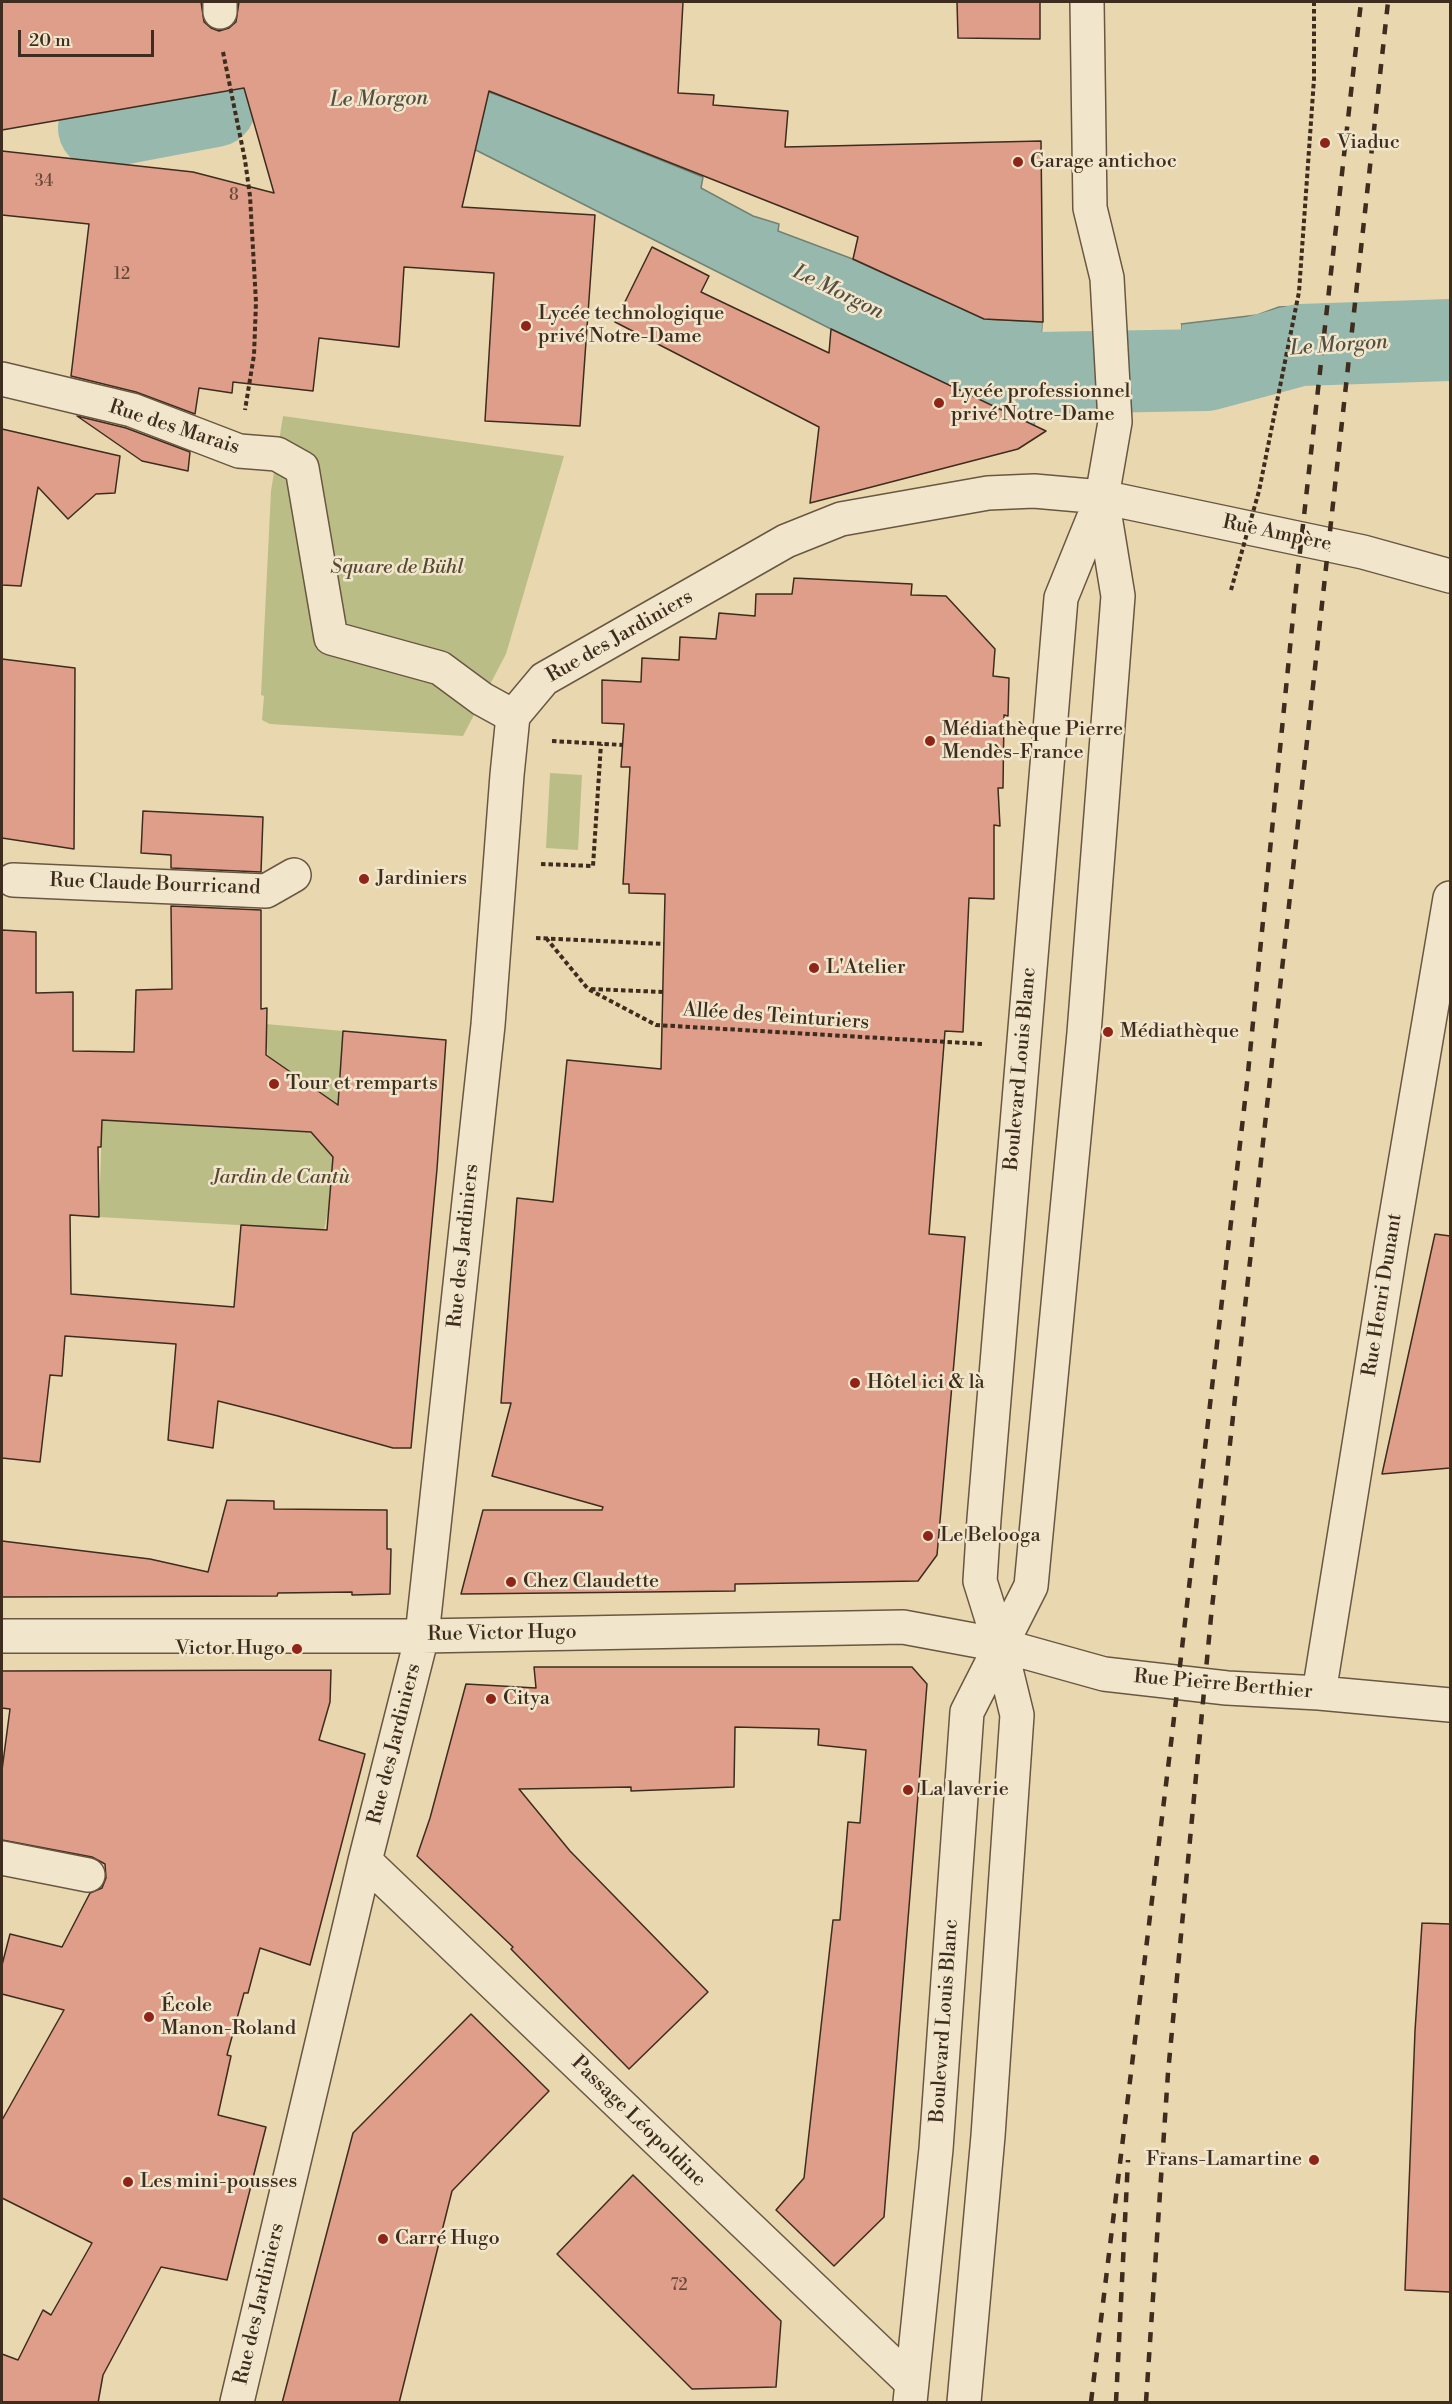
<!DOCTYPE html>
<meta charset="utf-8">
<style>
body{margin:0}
#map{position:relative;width:1452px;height:2404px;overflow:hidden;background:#e9d8af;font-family:"Libre Bodoni",serif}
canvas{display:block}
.frame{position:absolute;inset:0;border:3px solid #3e2c1e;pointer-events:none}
.scale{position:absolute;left:18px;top:30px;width:136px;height:27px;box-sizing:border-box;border:3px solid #3e2c1e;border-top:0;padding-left:8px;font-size:18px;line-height:21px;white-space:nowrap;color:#3e2c1e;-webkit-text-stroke:4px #f1e6cb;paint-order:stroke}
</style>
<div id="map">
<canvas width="1452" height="2404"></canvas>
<div class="frame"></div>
<div class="scale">20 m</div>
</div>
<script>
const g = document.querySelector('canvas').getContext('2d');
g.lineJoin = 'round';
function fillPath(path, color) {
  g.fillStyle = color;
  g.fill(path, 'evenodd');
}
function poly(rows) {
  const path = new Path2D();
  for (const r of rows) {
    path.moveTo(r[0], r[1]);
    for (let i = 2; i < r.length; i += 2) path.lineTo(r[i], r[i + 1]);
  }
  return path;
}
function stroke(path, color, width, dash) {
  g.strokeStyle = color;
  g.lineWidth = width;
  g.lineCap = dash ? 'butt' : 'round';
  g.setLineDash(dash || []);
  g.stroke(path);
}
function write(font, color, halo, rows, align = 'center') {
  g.font = font + ' "Libre Bodoni",serif';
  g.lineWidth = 5;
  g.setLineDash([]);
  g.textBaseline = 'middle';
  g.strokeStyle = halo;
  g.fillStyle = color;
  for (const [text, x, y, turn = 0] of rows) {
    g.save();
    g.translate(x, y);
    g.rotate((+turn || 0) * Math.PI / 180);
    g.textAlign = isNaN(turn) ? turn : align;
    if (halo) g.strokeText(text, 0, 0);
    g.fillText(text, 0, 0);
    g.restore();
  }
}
fillPath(poly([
 [283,416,564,456,506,654,463,736,270,724,262,720,264,696,261,695,271,491],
 [550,773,582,775,578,850,546,848],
 [266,1024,343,1031,338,1104,325,1114,322,1145,333,1157,328,1212,324,1230,99,1217,102,1120,271,1130]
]), '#bbbd87');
const water = poly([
 [425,69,519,103,703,177,701,188,753,216,779,224,778,231,850,258,984,319,1043,322,1035,426,831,329,434,129,425,69],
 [1300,306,1397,314,1450,316,1450,371,1389,380,1287,376,1260,379,1258,383,1184,408,1181,324,1257,315,1279,307,1300,306]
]);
fillPath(water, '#97b9ad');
stroke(water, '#738174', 1.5);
fillPath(poly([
 [1289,303,1308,303,1299,363,1296,380,1275,381],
 [1309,303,1378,310,1370,382,1301,380],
 [1043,322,1046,322,1038,426,1035,426],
 [1178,324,1181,324,1183,371,1184,408,1181,409]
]), '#e9d8af');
stroke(poly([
 [99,128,215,106],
 [930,338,968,356,1015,372,1039,373,1207,370,1300,345,1450,340]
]), '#97b9ad', 82);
const building = poly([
 [2,2,201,2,204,22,211,28,219,31,229,28,236,22,239,2,683,2,678,93,714,95,713,105,788,111,785,147,1041,141,1043,322,984,319,853,259,858,237,489,91,462,207,595,215,580,426,485,421,494,273,404,267,399,347,319,338,313,391,233,382,232,393,199,388,195,414,136,392,71,376,89,224,2,215,2,151,193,172,274,193,244,88,2,130,2,2],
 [957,2,1040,2,1040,39,958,38,957,2],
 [652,247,709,276,701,292,829,353,831,329,1046,431,1018,449,810,503,819,427,615,322,652,247],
 [77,416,126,428,190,452,188,471,142,461,77,416],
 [2,429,120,456,115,493,96,494,68,519,38,487,21,586,2,585,2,429],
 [794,578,912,584,911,595,946,596,995,649,993,676,1009,678,1008,716,1004,715,1003,788,998,788,1000,826,994,825,994,899,969,898,963,1032,945,1031,929,1234,965,1237,937,1555,918,1581,735,1584,735,1591,461,1594,483,1510,602,1510,603,1507,492,1476,511,1403,501,1403,517,1198,553,1202,567,1060,661,1069,665,894,629,893,629,884,623,884,630,767,621,767,624,724,602,723,602,680,641,682,642,658,679,660,680,637,716,639,719,613,755,616,756,594,792,594,794,578],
 [2,659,75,668,74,849,2,838,2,659],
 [143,811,263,817,261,872,171,868,171,855,141,853,143,811],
 [171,906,261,910,261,1009,267,1008,266,1055,338,1105,343,1031,446,1040,437,1169,411,1448,393,1448,278,1416,218,1401,213,1448,168,1440,176,1344,65,1336,62,1376,50,1375,40,1462,2,1458,2,930,36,932,36,993,73,992,73,1051,134,1052,136,990,172,989,171,906],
 [102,1120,311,1132,333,1157,327,1230,241,1225,234,1307,71,1294,70,1215,99,1217,98,1147,101,1147,102,1120],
 [1435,1234,1450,1236,1450,1468,1382,1474,1435,1234],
 [227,1500,274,1501,274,1509,387,1510,387,1549,391,1549,390,1594,352,1595,352,1592,278,1593,277,1596,2,1597,2,1541,150,1559,208,1572,227,1500],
 [534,1667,912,1667,927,1684,884,2217,834,2266,776,2210,804,2178,833,1920,840,1920,848,1822,860,1823,866,1750,818,1745,819,1729,735,1727,734,1787,631,1791,631,1787,519,1789,570,1851,708,1992,629,2069,511,1949,513,1947,417,1856,430,1818,466,1684,536,1688,534,1667],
 [331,1670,330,1702,319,1740,365,1754,310,1965,260,1948,248,1993,244,1993,227,2055,231,2056,218,2115,266,2127,227,2280,161,2267,103,2375,98,2403,2,2403,2,2354,18,2360,43,2310,51,2315,92,2243,2,2198,2,2120,64,2010,2,1994,2,1965,10,1934,62,1947,90,1893,102,1888,106,1878,105,1864,92,1857,2,1840,2,1770,10,1709,2,1708,2,1671,331,1670],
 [1422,1923,1450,1924,1450,2292,1405,2290,1415,2031,1422,1923],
 [471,2014,549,2091,452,2191,399,2403,282,2403,353,2133,471,2014],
 [633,2175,781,2321,776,2387,692,2389,557,2254,633,2175]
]);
fillPath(building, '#df9e8a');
stroke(building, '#3e2c1e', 1.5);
const minor = poly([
 [220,12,220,2],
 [2,379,132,410,239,451,277,454,302,468,331,638,440,668,482,699,513,716],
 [13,880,266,891,294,875],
 [2,1636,422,1636,903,1627,1000,1645,1104,1674,1227,1688,1319,1693,1450,1705],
 [1319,1693,1391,1246,1450,898],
 [2,1858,88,1875],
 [365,1861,911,2382],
 [237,2402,365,1861,422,1636,488,1025,507,775,513,716,544,679,786,541,841,519,988,493,1034,491,1102,497,1363,552,1450,576],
 [910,2402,936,2149,967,1712,1031,1586,1084,1033,1118,596,1102,498],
 [964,2402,988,2136,1017,1715,1000,1645,980,1581,984,1519,1061,598,1102,497,1115,422,1107,278,1090,208,1087,2]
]);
stroke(minor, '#695742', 36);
stroke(poly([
 [223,52,245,160,250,196,256,302,254,355,245,410],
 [552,741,623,745],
 [541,864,593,866,601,744],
 [536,938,664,944],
 [546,938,588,989,656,1025,983,1044],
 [591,989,663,992]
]), '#3e2c1e', 4, [4.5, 3]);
stroke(minor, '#f1e6cb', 33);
stroke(poly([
 [1091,2402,1172,1735,1247,1083,1295,597,1361,2],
 [1116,2402,1128,2160],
 [1146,2402,1168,2073,1211,1617,1388,2]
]), '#3e2c1e', 4.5, [10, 10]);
stroke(poly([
 [1231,590,1259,491,1299,292,1314,79,1314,2]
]), '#3e2c1e', 4, [4.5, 3]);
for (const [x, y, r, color] of [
 [1325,143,6,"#8f2418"],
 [1018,162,6,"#8f2418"],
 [526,326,6,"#8f2418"],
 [939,403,6,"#8f2418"],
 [930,741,6,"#8f2418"],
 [364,879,6,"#8f2418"],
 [814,968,6,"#8f2418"],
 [1108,1032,6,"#8f2418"],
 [274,1084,6,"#8f2418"],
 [855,1383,6,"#8f2418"],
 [928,1536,6,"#8f2418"],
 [511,1582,6,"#8f2418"],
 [297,1649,6,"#8f2418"],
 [491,1699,6,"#8f2418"],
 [908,1790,6,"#8f2418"],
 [149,2017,6,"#8f2418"],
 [1314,2160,6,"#8f2418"],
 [128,2182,6,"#8f2418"],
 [383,2239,6,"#8f2418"]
]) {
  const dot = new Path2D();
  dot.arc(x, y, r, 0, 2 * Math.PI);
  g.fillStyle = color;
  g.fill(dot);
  stroke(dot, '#f1e6cb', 2);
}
write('16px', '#664839', null, [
 ["34",44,182],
 ["8",234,196],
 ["12",122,275],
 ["72",679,2286]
]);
write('20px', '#3e2c1e', '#f1e6cb', [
 ["Viaduc",1337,143],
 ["Garage antichoc",1030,162],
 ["Lycée technologique",538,314],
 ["privé Notre-Dame",538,337],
 ["Lycée professionnel",951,392],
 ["privé Notre-Dame",951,415],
 ["Médiathèque Pierre",942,730],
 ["Mendès-France",942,753],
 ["Jardiniers",376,879],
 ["L'Atelier",826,968],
 ["Médiathèque",1120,1032],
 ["Tour et remparts",286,1084],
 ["Hôtel ici & là",867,1383],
 ["Le Belooga",940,1536],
 ["Chez Claudette",523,1582],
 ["Victor Hugo",285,1649,"right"],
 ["Citya",503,1699],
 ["La laverie",920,1790],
 ["École",161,2006],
 ["Manon-Roland",161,2029],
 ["Frans-Lamartine",1302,2160,"right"],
 ["Les mini-pousses",140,2182],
 ["Carré Hugo",395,2239]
], 'left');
write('20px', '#3e2c1e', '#f1e6cb', [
 ["Rue des Marais",174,428,18],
 ["Rue Ampère",1277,534,12],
 ["Rue des Jardiniers",620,637,-30],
 ["Rue Claude Bourricand",155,885,2],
 ["Allée des Teinturiers",776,1017,4],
 ["Boulevard Louis Blanc",1021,1069,-85],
 ["Rue des Jardiniers",464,1246,-84],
 ["Rue Henri Dunant",1383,1295,-81],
 ["Rue Victor Hugo",502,1634,-1],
 ["Rue Pierre Berthier",1223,1685,5],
 ["Rue des Jardiniers",395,1744,-76],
 ["Boulevard Louis Blanc",945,2021,-86],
 ["Passage Léopoldine",638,2122,44],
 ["Rue des Jardiniers",260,2304,-77]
]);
write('italic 20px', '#574933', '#f1e6cb', [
 ["Square de Bühl",397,568],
 ["Jardin de Cantù",281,1178]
]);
write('italic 21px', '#544f42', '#f1e6cb', [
 ["Le Morgon",379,100,-1],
 ["Le Morgon",838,293,26],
 ["Le Morgon",1339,346,-4]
]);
</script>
